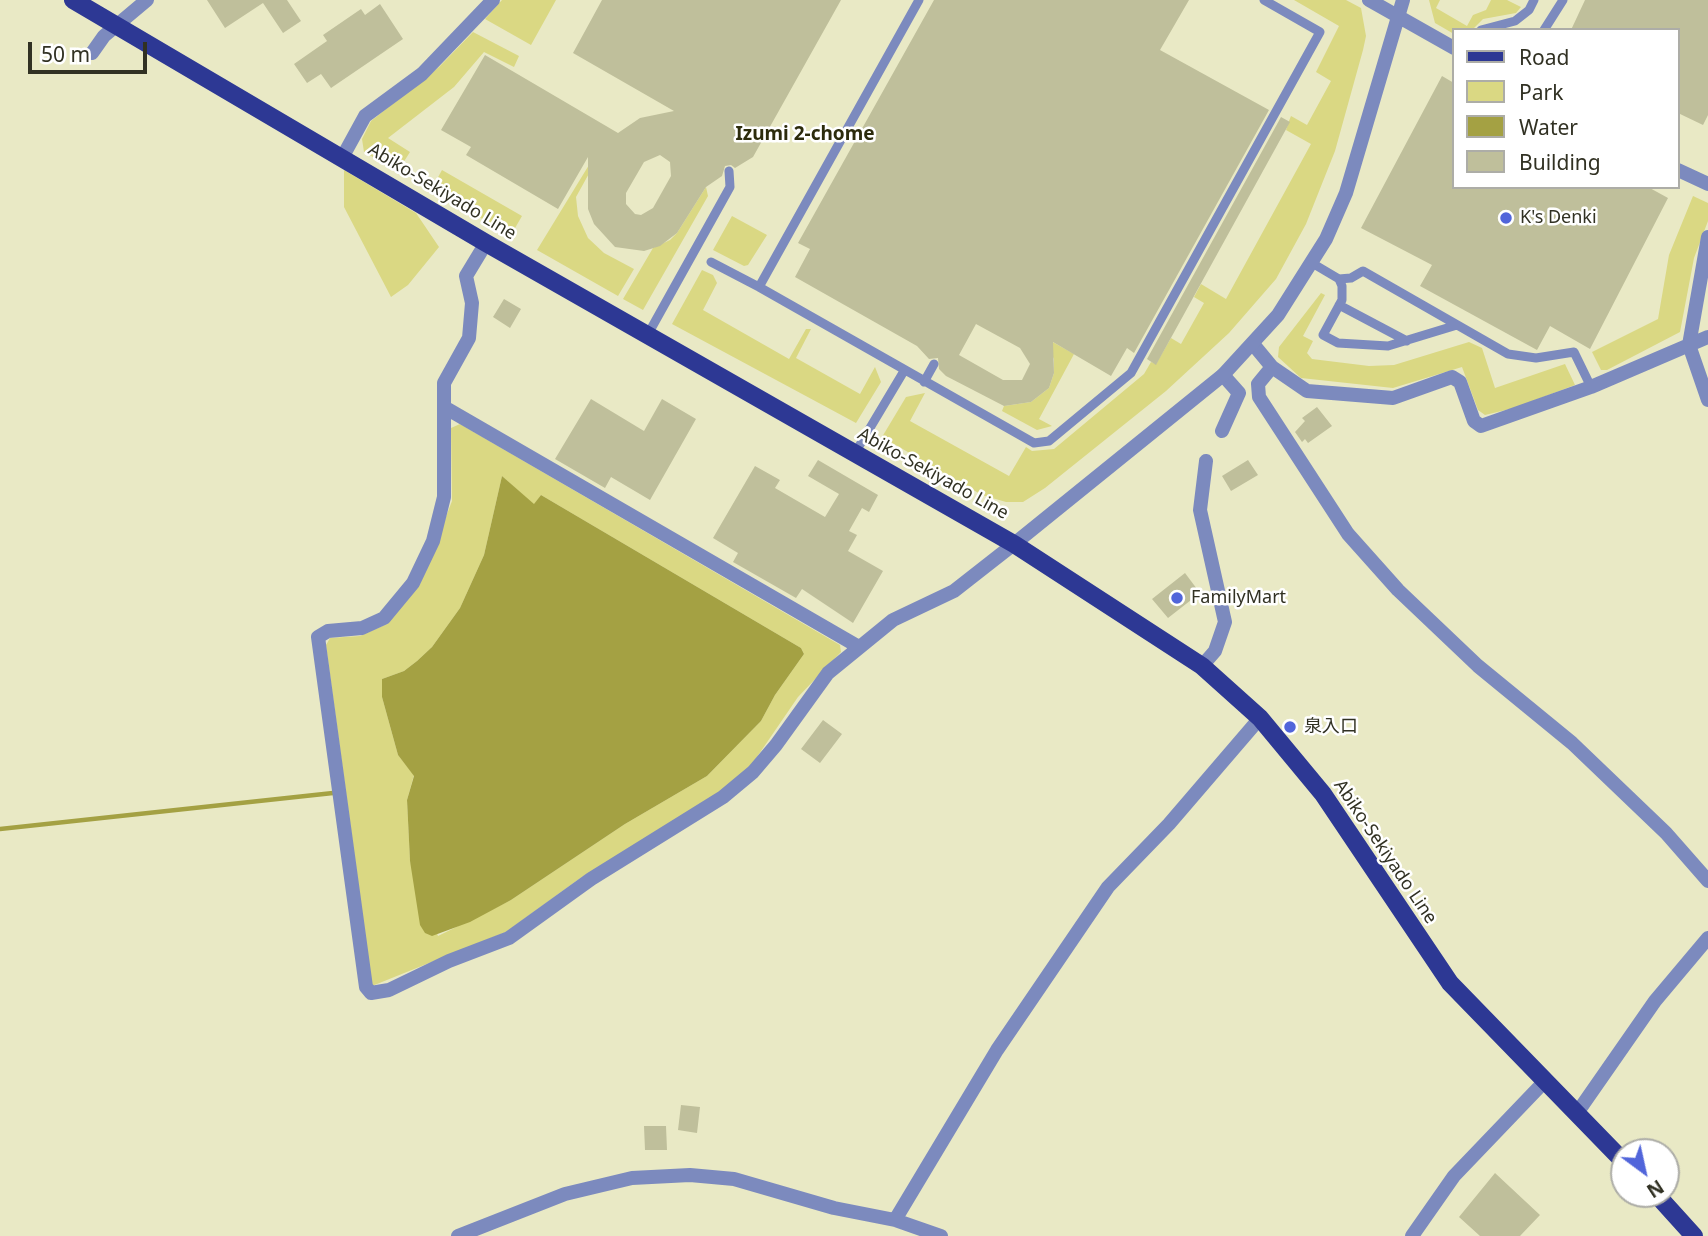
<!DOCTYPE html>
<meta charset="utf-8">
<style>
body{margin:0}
#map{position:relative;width:1708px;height:1236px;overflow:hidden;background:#e9e9c5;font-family:"Noto Sans",sans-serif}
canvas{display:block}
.legend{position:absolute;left:1452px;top:28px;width:228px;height:161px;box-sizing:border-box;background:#fff;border:2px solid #adada7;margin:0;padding:9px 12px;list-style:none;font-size:21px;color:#313123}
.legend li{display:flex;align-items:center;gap:14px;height:35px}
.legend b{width:35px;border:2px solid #adada7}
.north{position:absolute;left:1610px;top:1138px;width:70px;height:70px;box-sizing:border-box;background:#fff;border:2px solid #adada7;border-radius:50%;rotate:147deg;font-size:19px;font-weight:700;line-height:28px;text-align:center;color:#313123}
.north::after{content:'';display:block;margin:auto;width:24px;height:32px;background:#5165da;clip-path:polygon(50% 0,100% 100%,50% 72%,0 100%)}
.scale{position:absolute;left:28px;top:42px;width:119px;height:32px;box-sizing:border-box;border:4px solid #313123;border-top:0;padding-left:9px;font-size:21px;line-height:24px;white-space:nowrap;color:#313123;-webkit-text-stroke:5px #fff;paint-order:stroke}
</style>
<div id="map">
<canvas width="1708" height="1236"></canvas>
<ul class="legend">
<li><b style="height:9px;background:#2d3894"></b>Road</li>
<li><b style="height:19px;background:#dad883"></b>Park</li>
<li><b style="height:19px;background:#a4a143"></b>Water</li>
<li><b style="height:19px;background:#bfbf9b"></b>Building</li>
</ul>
<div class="north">N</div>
<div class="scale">50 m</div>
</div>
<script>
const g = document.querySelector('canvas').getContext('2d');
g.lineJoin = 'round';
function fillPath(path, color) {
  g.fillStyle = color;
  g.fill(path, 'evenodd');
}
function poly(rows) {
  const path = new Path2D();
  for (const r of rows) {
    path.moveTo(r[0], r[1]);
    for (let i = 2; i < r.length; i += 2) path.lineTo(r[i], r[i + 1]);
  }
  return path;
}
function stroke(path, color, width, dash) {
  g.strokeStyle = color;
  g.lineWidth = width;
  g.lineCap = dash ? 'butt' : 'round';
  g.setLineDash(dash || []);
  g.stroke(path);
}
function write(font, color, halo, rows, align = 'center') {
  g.font = font + ' "Noto Sans","Noto Sans JP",sans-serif';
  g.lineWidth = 5;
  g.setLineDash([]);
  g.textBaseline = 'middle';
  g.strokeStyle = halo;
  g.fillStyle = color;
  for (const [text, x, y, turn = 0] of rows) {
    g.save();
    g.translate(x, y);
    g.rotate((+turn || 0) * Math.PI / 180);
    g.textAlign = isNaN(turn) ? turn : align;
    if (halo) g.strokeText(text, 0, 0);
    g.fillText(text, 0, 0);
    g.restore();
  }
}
fillPath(poly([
 [502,0,556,0,531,45,485,19],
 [1294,0,1346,0,1361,8,1366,36,1363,50,1335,151,1306,224,1276,279,1229,333,1166,391,1045,488,1023,502,1006,502,982,495,882,437,906,397,925,393,910,421,1009,476,1026,447,1032,451,1054,449,1144,374,1151,362,1156,364,1171,338,1181,344,1204,303,1194,297,1201,284,1226,299,1311,144,1286,130,1289,121,1291,116,1307,125,1331,81,1316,72,1339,26],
 [1429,0,1440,0,1436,8,1467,26,1473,15,1486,10,1491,0,1507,0,1521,7,1516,13,1483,19,1472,30,1454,30,1454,34,1435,23],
 [473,32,519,56,514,67,484,52,454,87,388,138,410,152,398,171,364,152,362,139,371,121,439,67],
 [611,129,612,132,576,197,578,216,588,238,604,253,634,269,618,296,537,250],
 [344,170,416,213,439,247,408,285,391,297,344,207],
 [442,170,522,216,511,235,431,190],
 [706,187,708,196,643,310,623,299,653,248,670,240,677,233],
 [1693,196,1708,203,1708,221,1694,258,1680,332,1607,370,1601,370,1592,352,1658,319,1669,255],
 [732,216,767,235,748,265,744,266,713,250],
 [702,270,713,275,717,283,703,310,789,359,806,329,811,329,796,358,860,394,875,367,881,382,856,423,672,324],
 [1321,293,1325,295,1303,336,1313,341,1307,353,1312,359,1369,366,1394,365,1469,342,1482,348,1495,388,1565,364,1575,385,1514,408,1485,415,1478,410,1462,367,1393,388,1301,378,1278,357,1279,347],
 [1042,336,1074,354,1039,419,1052,426,1037,430,1002,411,1004,406,1031,402,1049,388,1054,373,1054,359],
 [460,424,840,645,841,652,798,697,748,770,722,792,579,879,506,932,372,986,326,645,330,638,360,636,387,624,420,584,452,501,451,428],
 [502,476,534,505,541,495,801,648,804,654,775,695,761,721,707,776,625,824,511,900,438,936,410,861,407,800,414,775,398,755,382,697,382,679,404,671,417,661,432,647,460,608,484,555]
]), '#dad883');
fillPath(poly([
 [502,476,534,504,541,495,801,648,804,654,775,695,761,721,707,776,625,824,511,900,470,922,432,936,425,933,420,925,410,861,407,800,414,776,398,755,382,697,382,679,404,671,417,661,432,647,460,608,484,555]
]), '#a4a143');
stroke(poly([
 [0,829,333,793]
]), '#a4a143', 4.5);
fillPath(poly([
 [207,0,287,0,301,21,283,33,263,3,225,28],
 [602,0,841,0,753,157,735,168,731,165,725,166,722,176,706,187,677,233,660,246,644,251,615,247,594,224,588,209,588,157,558,209,466,155,471,147,441,130,485,55,618,133,640,118,674,111,573,53],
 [660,155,670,162,671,176,653,208,641,215,635,214,626,204,626,193,644,162],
 [934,0,1189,0,1160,50,1269,110,1134,353,1127,348,1111,376,1053,342,1054,373,1049,388,1031,402,1004,406,946,376,939,369,938,358,929,359,917,346,795,277,810,249,798,243],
 [976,324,1020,348,1030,364,1022,380,1003,380,959,355],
 [1585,0,1708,0,1708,115,1703,125,1678,113,1678,30,1571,30],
 [380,4,403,39,331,88,321,74,307,83,294,64,327,41,323,35,361,9,365,15],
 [1442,76,1454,83,1454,187,1648,187,1668,198,1590,349,1550,326,1537,350,1420,286,1432,265,1361,228],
 [1281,117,1290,122,1156,365,1147,359],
 [504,299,521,309,510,328,493,317],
 [591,399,644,431,662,399,696,419,650,500,611,477,605,488,555,459],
 [1317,407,1332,426,1308,443,1305,439,1302,442,1295,432,1305,421,1302,418],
 [818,460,878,495,869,512,862,508,849,531,857,535,848,551,883,571,853,623,802,589,796,598,733,562,738,553,713,538,755,466,780,480,775,488,825,517,839,494,808,476],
 [1248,460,1258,475,1231,491,1222,476],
 [1185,573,1200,593,1168,618,1152,599],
 [823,720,842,734,820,763,801,749],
 [681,1105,700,1107,697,1133,678,1130],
 [644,1126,666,1126,667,1150,645,1150],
 [1495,1173,1540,1215,1520,1236,1480,1236,1459,1217]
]), '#bfbf9b');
stroke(poly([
 [919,0,759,287,1034,443,1049,441,1131,373,1320,32,1264,0],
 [1481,30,1515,21,1529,10,1534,0],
 [1544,30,1563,0],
 [711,262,759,287],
 [1312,263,1339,279,1342,286,1342,300,1323,335,1338,343,1388,346,1457,325],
 [1339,279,1351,278,1363,271,1508,354,1536,358,1574,352,1591,387],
 [1339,305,1407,341],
 [647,336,730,187,729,171],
 [924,382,934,364],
 [855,453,904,371]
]), '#7c8abe', 9);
stroke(poly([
 [92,53,104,36,147,0],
 [342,158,365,116,422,74,493,0],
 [1708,237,1689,345,1708,400],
 [486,243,466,276,472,303,469,338,444,383,444,497,433,541,413,583,384,618,362,628,328,631,318,637,366,987,371,993,389,990,449,961,509,938,591,879,723,797,753,772,776,745,828,673,893,620,954,591,1014,544],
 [1253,344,1272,367,1307,391,1393,398,1452,377,1460,382,1474,421,1481,426,1591,387,1708,337],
 [1272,367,1258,384,1259,397,1348,534,1398,590,1478,666,1572,743,1666,833,1708,881],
 [444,407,859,647],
 [1222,431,1239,393,1223,375],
 [1577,1113,1655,1001,1708,938],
 [895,1220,997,1050,1108,887,1169,824,1260,718],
 [458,1236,565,1194,632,1178,690,1175,734,1179,834,1208,895,1220,941,1236],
 [1412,1236,1454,1176,1545,1081]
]), '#7c8abe', 14);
stroke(poly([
 [1369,0,1454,48],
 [1678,170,1708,184],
 [1014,544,1223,375,1278,315,1326,239,1346,193,1403,0],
 [1202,666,1215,651,1225,622,1200,510,1206,461]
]), '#7c8abe', 14);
stroke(poly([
 [73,0,486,243,1014,544,1202,666,1260,718,1323,794,1450,983,1624,1162],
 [1656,1194,1694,1236]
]), '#2d3894', 18);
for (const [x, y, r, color] of [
 [1506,218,7,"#5165da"],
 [1177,598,7,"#5165da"],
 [1290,727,7,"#5165da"]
]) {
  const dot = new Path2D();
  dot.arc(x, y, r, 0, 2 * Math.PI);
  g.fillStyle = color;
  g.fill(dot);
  stroke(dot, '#fff', 2.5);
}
write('18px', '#313123', '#fff', [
 ["Abiko-Sekiyado Line",442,192,31],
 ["Abiko-Sekiyado Line",933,474,29],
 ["Abiko-Sekiyado Line",1385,852,56]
]);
write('18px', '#313123', '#fff', [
 ["K's Denki",1520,218],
 ["FamilyMart",1191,598],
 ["泉入口",1304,727]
], 'left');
write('bold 19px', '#2c2b0c', '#fff', [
 ["Izumi 2-chome",805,135]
]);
</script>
